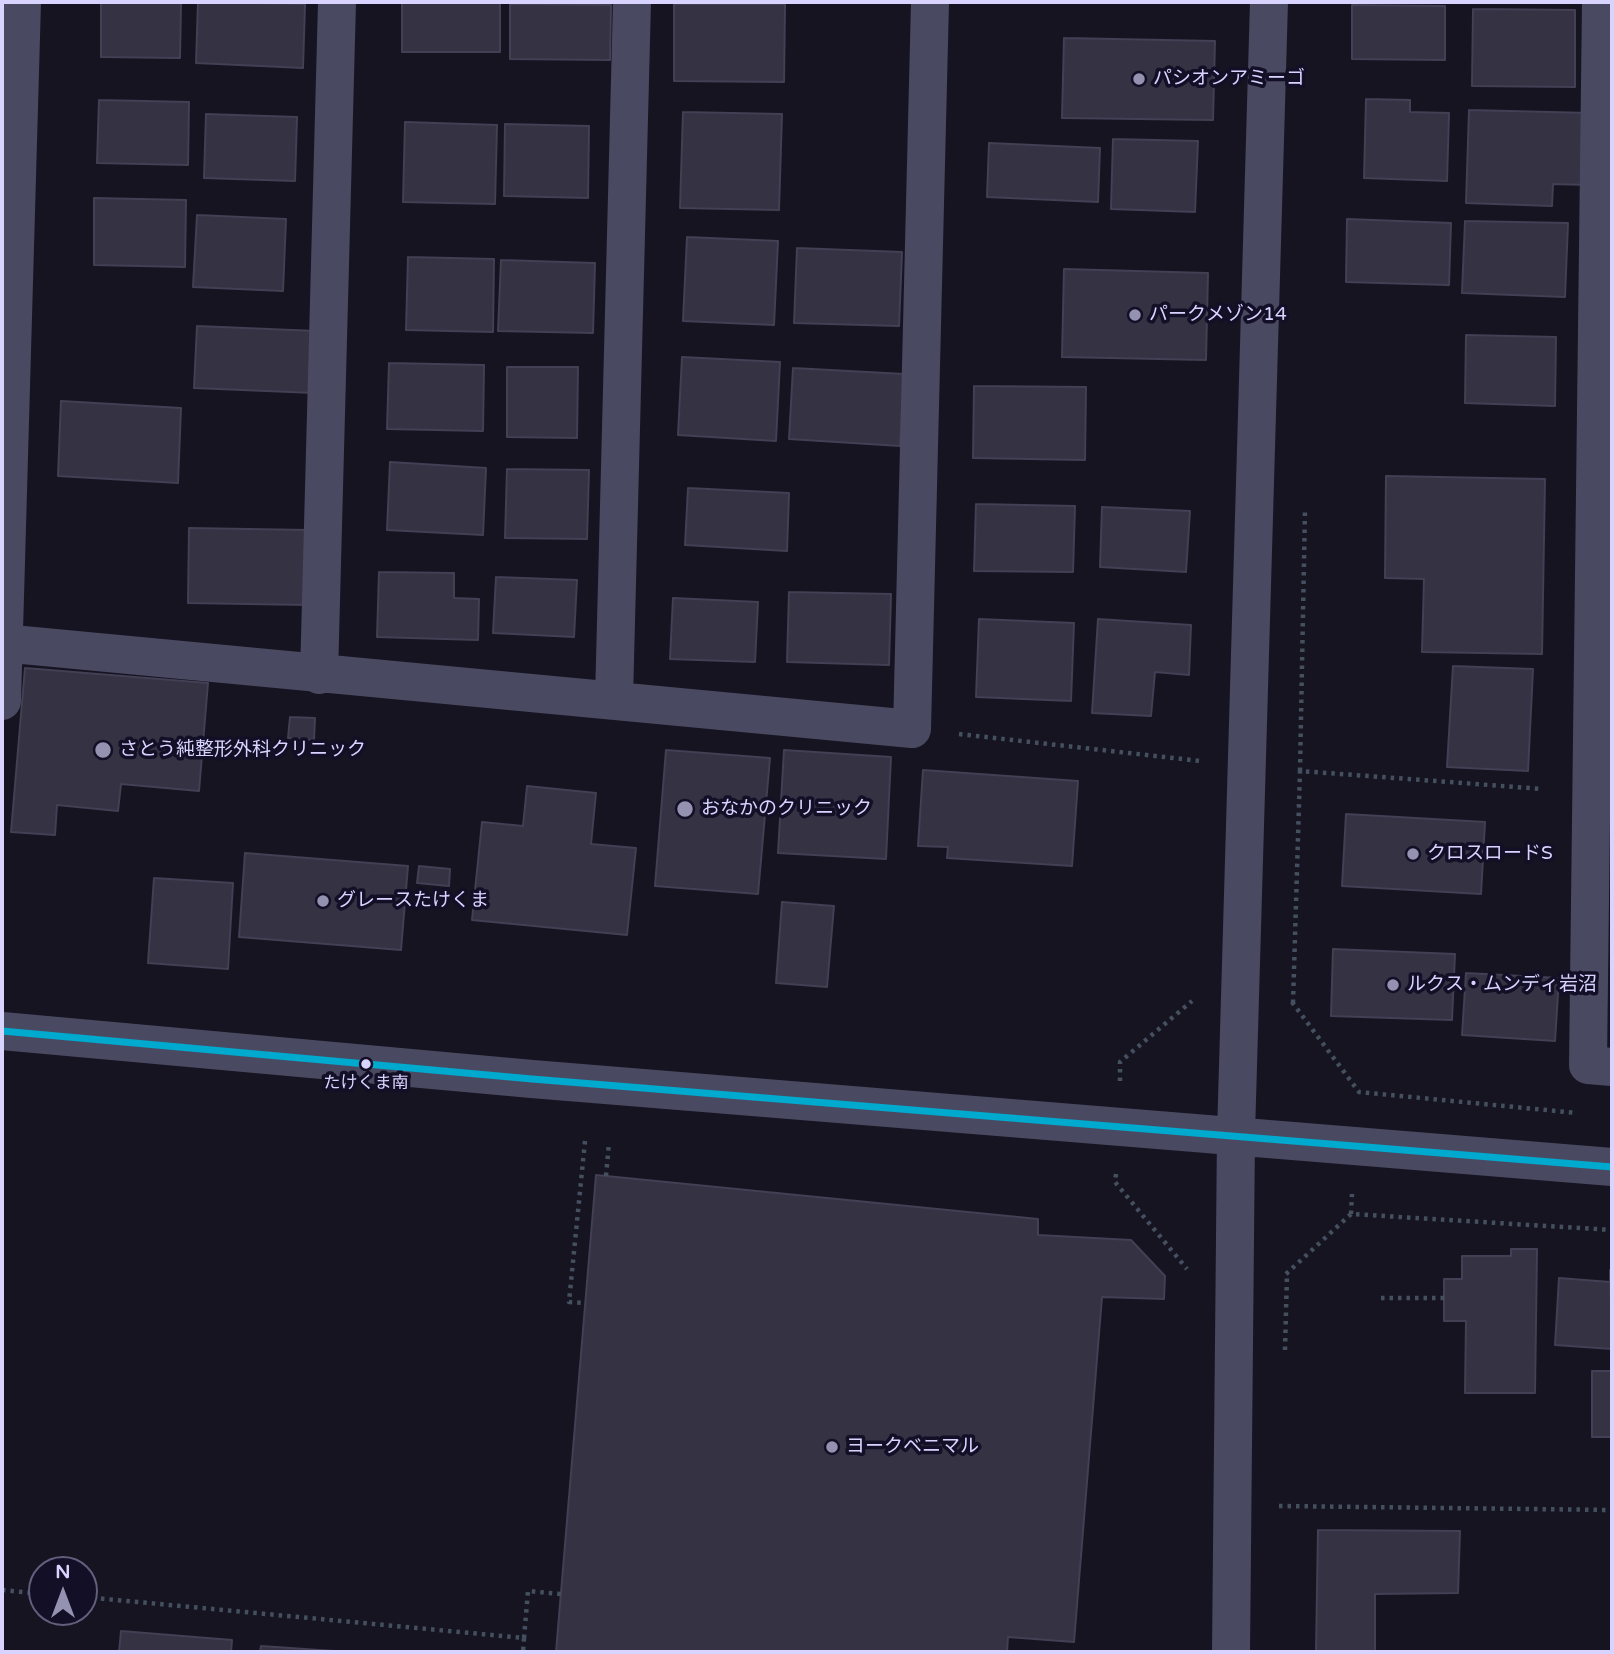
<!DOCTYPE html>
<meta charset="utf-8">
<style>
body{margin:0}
#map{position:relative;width:1614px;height:1654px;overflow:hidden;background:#161421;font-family:"Varela Round",sans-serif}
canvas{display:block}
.frame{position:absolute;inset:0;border:4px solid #d9d4ff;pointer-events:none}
.north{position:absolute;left:28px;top:1556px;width:70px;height:70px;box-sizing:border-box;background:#130f26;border:2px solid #625e7d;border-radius:50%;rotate:0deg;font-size:19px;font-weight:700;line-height:28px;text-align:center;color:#d9d4ff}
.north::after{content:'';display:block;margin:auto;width:24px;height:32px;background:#9591b1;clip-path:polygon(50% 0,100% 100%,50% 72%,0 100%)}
</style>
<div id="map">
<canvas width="1614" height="1654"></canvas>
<div class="frame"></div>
<div class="north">N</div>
</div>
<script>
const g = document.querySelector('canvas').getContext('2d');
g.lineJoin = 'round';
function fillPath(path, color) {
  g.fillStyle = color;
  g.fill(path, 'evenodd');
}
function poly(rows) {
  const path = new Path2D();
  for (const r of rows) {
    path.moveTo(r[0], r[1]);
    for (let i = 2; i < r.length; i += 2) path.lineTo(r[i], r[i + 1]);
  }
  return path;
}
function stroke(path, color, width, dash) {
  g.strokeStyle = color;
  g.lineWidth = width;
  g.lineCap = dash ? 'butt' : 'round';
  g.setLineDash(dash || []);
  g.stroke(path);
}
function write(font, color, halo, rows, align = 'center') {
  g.font = font + ' "Varela Round","Noto Sans JP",sans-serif';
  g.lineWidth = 7;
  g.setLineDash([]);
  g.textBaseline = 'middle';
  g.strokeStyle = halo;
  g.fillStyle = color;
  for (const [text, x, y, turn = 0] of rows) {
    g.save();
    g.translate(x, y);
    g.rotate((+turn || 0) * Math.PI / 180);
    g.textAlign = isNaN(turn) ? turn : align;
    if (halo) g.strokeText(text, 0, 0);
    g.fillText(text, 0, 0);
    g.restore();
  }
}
const building = poly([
 [101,2,181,2,180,58,101,57,101,2],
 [198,2,305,4,303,68,196,63,198,2],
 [402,2,500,2,500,52,402,52,402,2],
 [510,4,611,5,610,60,510,59,510,4],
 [674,4,785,4,784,82,674,81,674,4],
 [1352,5,1445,6,1445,60,1352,59,1352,5],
 [1473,9,1575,10,1575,87,1472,86,1473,9],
 [1064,38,1215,41,1213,120,1062,118,1064,38],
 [1366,99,1410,100,1410,112,1449,113,1447,181,1364,178,1366,99],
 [99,100,189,102,188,165,97,163,99,100],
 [1469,110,1590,113,1588,185,1553,184,1552,206,1466,203,1469,110],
 [683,112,782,114,779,210,680,208,683,112],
 [206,114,297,117,295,181,204,178,206,114],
 [405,122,497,125,495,204,403,202,405,122],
 [505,124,589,126,588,198,504,196,505,124],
 [1113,139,1198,141,1195,212,1111,209,1113,139],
 [989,143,1100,148,1098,202,987,197,989,143],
 [94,198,186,200,185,267,94,265,94,198],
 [197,215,286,219,283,291,193,287,197,215],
 [1347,219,1451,223,1449,285,1346,282,1347,219],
 [1465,221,1568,223,1565,297,1462,293,1465,221],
 [687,237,778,241,774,325,683,321,687,237],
 [797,248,902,252,899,326,794,323,797,248],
 [408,257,494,259,493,332,406,330,408,257],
 [501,260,595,263,593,333,498,331,501,260],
 [1064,269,1208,273,1206,360,1062,357,1064,269],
 [197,326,316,331,314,393,194,388,197,326],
 [1466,335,1556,337,1555,406,1465,403,1466,335],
 [682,357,780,362,776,441,678,435,682,357],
 [389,363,484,365,483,431,387,429,389,363],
 [507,367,578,367,577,438,507,437,507,367],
 [793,368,904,374,900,446,789,439,793,368],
 [974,386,1086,387,1085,460,973,458,974,386],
 [61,401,181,408,178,483,58,476,61,401],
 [390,462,486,468,483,535,387,530,390,462],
 [507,469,589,470,587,539,505,538,507,469],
 [1386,476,1545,479,1542,654,1422,652,1424,579,1385,578,1386,476],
 [688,488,789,493,787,551,685,545,688,488],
 [976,504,1075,506,1073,572,974,571,976,504],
 [1102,507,1190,511,1186,572,1100,567,1102,507],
 [189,528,308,530,308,605,188,603,189,528],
 [379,572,454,573,454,598,479,599,478,640,377,637,379,572],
 [496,577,577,580,574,637,493,633,496,577],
 [789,592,891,594,889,665,787,662,789,592],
 [673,598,758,602,755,662,670,659,673,598],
 [979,619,1074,623,1071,701,976,697,979,619],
 [1098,619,1191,625,1189,675,1155,672,1151,716,1092,713,1098,619],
 [1453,666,1533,669,1528,771,1447,767,1453,666],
 [25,668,208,683,199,791,121,784,118,811,57,805,55,835,11,832,25,668],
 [290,717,315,718,314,740,288,738,290,717],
 [666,750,770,758,758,894,655,886,666,750],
 [784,750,891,757,886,859,778,853,784,750],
 [923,770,1078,781,1072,866,947,858,948,847,918,846,923,770],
 [527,786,596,793,591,844,636,848,627,935,472,920,482,822,523,826,527,786],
 [1346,814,1485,822,1481,894,1342,886,1346,814],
 [245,853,408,866,401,950,239,937,245,853],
 [419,866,450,869,449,886,417,883,419,866],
 [154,878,233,883,228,969,148,963,154,878],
 [782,902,834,906,827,987,776,983,782,902],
 [1333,949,1455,954,1452,1020,1331,1016,1333,949],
 [1466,973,1559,978,1555,1041,1462,1035,1466,973],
 [596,1175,1038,1219,1038,1235,1131,1240,1165,1276,1164,1299,1102,1297,1074,1642,1008,1637,1007,1652,556,1652,596,1175],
 [1511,1249,1537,1249,1535,1393,1465,1393,1466,1321,1444,1321,1444,1279,1462,1279,1462,1256,1511,1256,1511,1249],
 [1610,1270,1612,1349,1555,1345,1559,1278,1610,1282,1610,1270],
 [1592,1371,1612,1371,1612,1437,1592,1437,1592,1371],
 [1318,1530,1460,1531,1458,1593,1375,1594,1375,1652,1316,1652,1318,1530],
 [121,1631,232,1640,231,1652,119,1652,121,1631],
 [261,1646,334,1651,334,1652,260,1652,261,1646]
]);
fillPath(building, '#343243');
stroke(building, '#433f54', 2);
stroke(poly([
 [959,734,1200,761],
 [1300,771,1305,510],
 [1292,1002,1359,1092,1577,1113],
 [1293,1003,1300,771,1543,789],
 [1120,1081,1120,1062,1192,1001],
 [585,1141,569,1302,586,1303],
 [1116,1174,1115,1182,1187,1269],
 [606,1176,609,1143],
 [1351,1214,1352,1194],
 [1286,1274,1351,1214,1612,1230],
 [1381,1298,1444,1298],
 [1285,1350,1287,1274],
 [1279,1506,1612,1510],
 [2,1590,42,1594],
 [84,1597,524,1638,523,1652],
 [524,1638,528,1591,561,1594]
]), '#44505f', 4.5, [3.5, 5]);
stroke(poly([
 [1601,2,1588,1065,1612,1067],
 [2,643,912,729,930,2],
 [319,675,337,2],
 [614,699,632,2],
 [2,701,22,2],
 [2,1031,532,1079,1612,1167],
 [1231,1652,1236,1134,1269,2]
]), '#4a4962', 38);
stroke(poly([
 [2,1031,532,1079,1612,1167]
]), '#00a9ce', 7);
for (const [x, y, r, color] of [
 [1139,79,7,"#9591b1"],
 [1135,315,7,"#9591b1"],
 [103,750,9,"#9591b1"],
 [685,809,9,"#9591b1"],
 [1413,854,7,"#9591b1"],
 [323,901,7,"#9591b1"],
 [1393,985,7,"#9591b1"],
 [366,1064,6,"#d9d4ff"],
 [832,1447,7,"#9591b1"]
]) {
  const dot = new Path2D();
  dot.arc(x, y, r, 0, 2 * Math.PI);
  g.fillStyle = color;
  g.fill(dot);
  stroke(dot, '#130f26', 2.5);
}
write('17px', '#d9d4ff', '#130f26', [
 ["たけくま南",366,1084]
]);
write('19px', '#d9d4ff', '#130f26', [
 ["パシオンアミーゴ",1153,79],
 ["パークメゾン14",1149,315],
 ["さとう純整形外科クリニック",119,750],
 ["おなかのクリニック",701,809],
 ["クロスロードS",1427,854],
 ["グレースたけくま",337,901],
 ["ルクス・ムンディ岩沼",1407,985],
 ["ヨークベニマル",846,1447]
], 'left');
</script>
